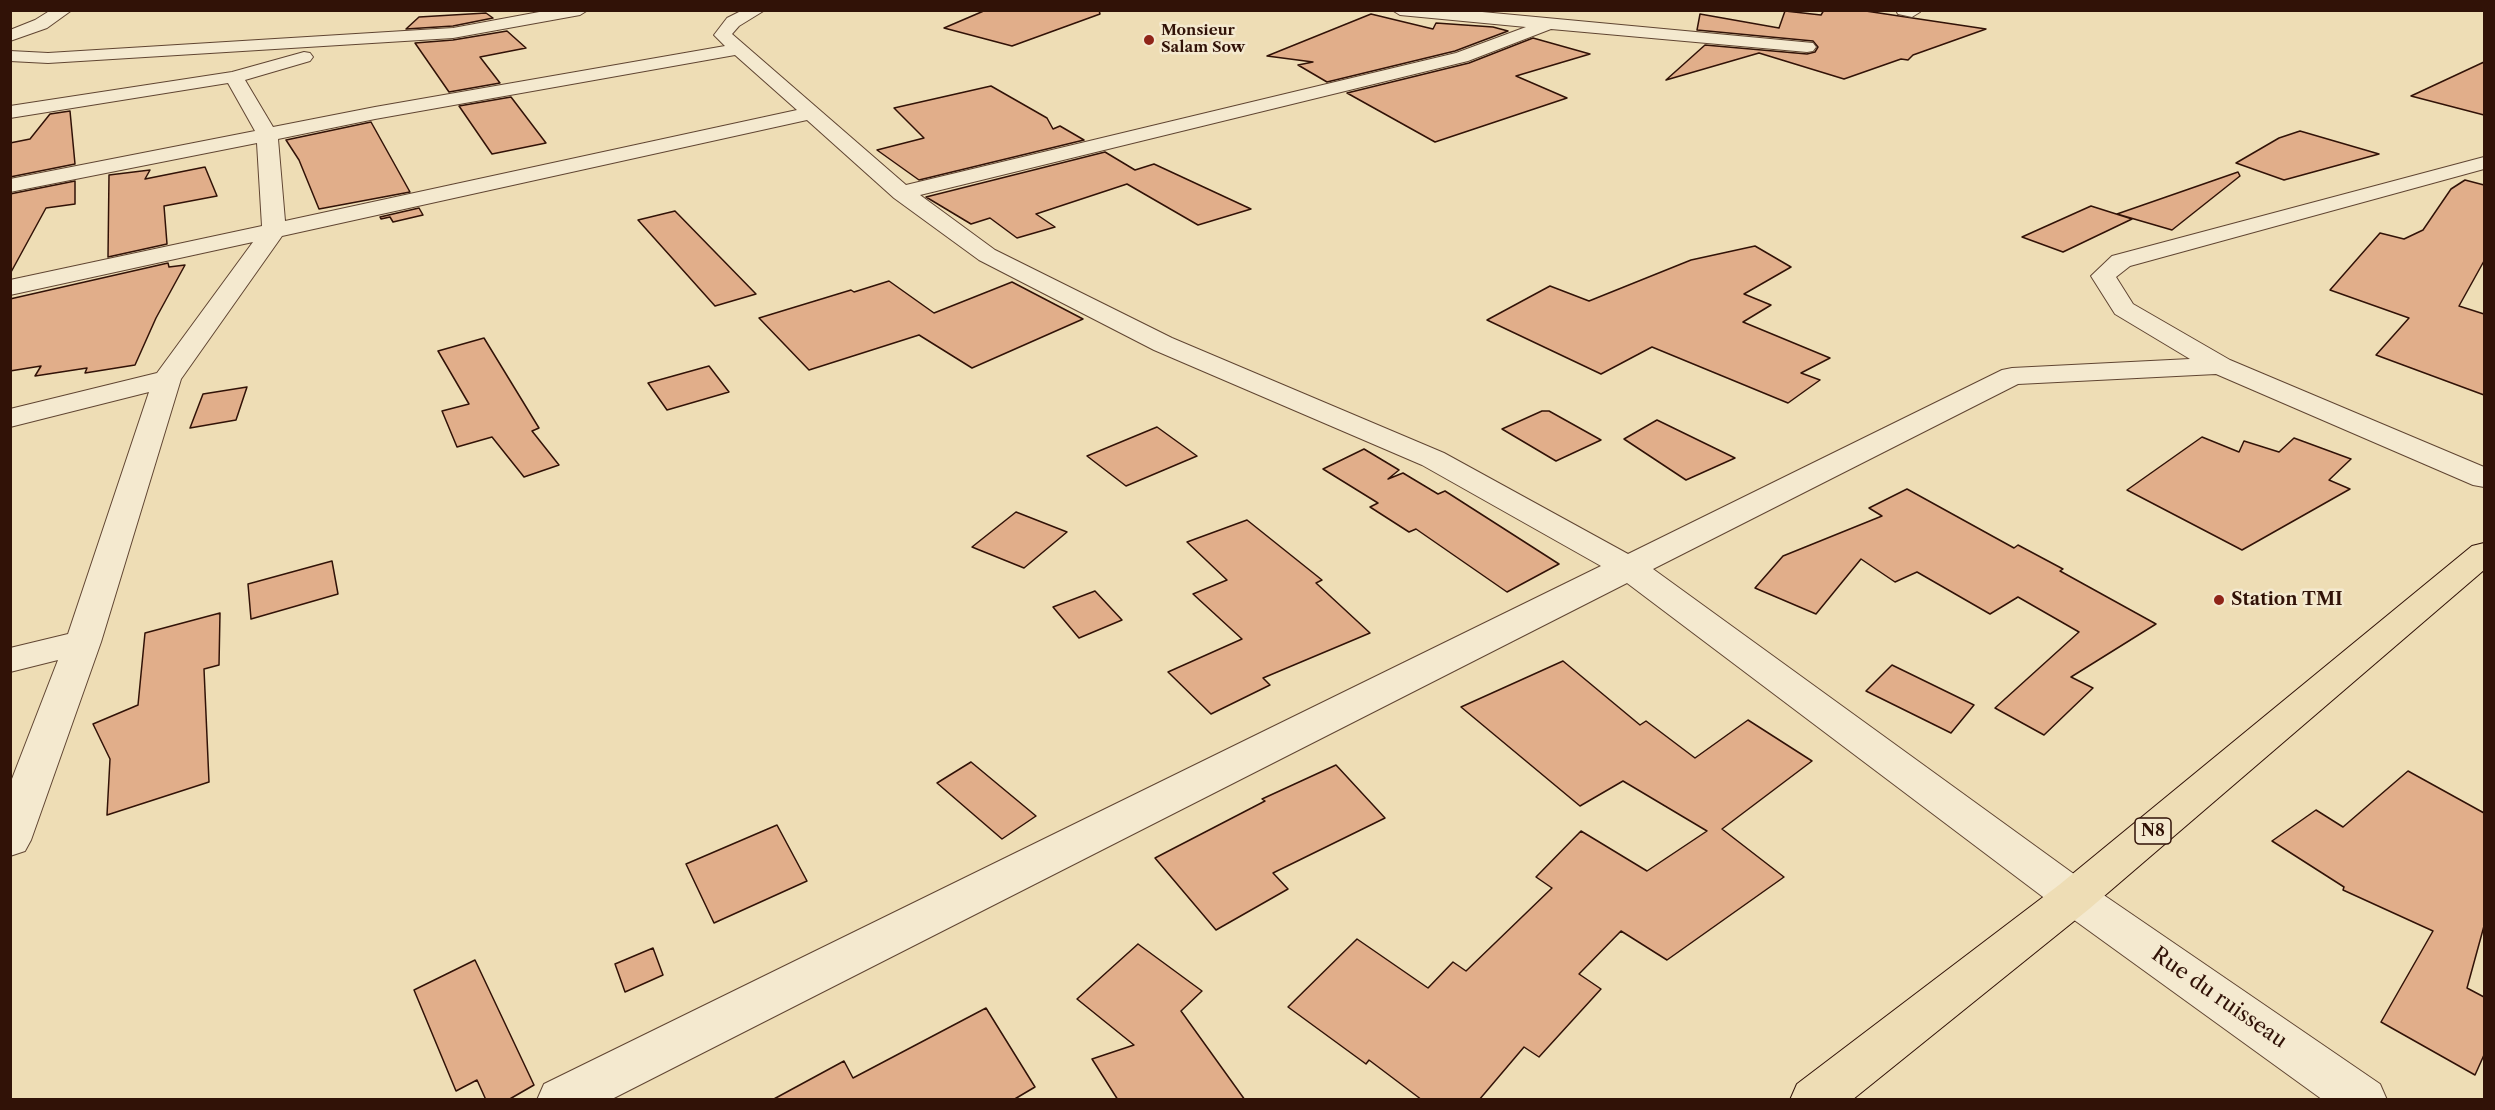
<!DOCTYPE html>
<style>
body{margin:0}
#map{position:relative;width:2495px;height:1110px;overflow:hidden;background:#eeddb5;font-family:"Libre Caslon Text",serif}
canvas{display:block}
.frame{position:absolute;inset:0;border:12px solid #311207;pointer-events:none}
</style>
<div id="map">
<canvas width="2495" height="1110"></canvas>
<div class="frame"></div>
</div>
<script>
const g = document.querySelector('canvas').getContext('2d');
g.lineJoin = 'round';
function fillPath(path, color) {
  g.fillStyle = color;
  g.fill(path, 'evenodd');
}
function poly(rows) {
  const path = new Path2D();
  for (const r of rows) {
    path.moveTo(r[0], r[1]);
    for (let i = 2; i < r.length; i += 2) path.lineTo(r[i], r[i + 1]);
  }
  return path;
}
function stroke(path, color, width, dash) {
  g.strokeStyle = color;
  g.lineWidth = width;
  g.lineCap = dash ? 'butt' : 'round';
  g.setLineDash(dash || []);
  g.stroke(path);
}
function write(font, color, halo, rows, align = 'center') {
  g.font = font + ' "Libre Caslon Text",serif';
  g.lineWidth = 5;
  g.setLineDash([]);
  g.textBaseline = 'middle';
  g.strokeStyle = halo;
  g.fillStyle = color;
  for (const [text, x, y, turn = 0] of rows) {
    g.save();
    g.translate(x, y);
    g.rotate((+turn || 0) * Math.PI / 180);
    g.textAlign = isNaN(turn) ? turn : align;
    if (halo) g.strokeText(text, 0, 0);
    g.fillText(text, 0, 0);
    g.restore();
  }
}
const building = poly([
 [986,10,1099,10,1100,14,1012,46,944,28,986,10],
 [1824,10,1859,10,1986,29,1913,55,1908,60,1901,59,1844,79,1759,53,1666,80,1705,45,1807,54,1815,52,1818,47,1813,41,1697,30,1700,14,1779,28,1785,11,1821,15,1824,10],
 [486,13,493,18,453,26,406,29,419,17,486,13],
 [1371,14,1433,29,1436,23,1493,27,1508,31,1455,51,1327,82,1298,65,1313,62,1267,56,1371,14],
 [507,31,526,48,480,57,500,83,449,92,415,43,453,40,507,31],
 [1533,38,1590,54,1516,76,1567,98,1435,142,1347,93,1469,63,1533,38],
 [2484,62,2484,115,2411,96,2484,62],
 [991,86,1047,118,1053,129,1060,126,1084,140,919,180,877,150,924,138,894,108,991,86],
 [511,97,546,143,492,154,459,106,511,97],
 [70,111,75,164,10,177,10,143,30,139,50,114,70,111],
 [371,122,410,192,319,209,299,160,286,140,371,122],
 [2300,131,2379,154,2284,180,2236,163,2279,138,2300,131],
 [1105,152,1135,170,1154,164,1251,209,1198,225,1127,184,1036,214,1055,227,1017,238,990,218,971,224,926,197,1105,152],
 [205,167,217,196,164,206,167,244,108,257,109,175,150,170,145,179,205,167],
 [2238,172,2240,176,2172,230,2117,214,2238,172],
 [2465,180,2484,185,2484,261,2459,306,2484,314,2484,395,2376,355,2409,318,2330,290,2380,233,2404,239,2423,230,2451,189,2465,180],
 [75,181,75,204,46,208,10,274,10,194,75,181],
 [2091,206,2132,219,2063,252,2022,237,2091,206],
 [419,208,423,215,393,222,390,217,381,219,380,217,419,208],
 [675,211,756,294,715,306,638,220,675,211],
 [1755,246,1791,267,1744,294,1771,305,1743,322,1830,358,1801,373,1820,380,1788,403,1652,347,1601,374,1487,320,1550,286,1589,301,1691,260,1755,246],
 [168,263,169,267,185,265,156,318,135,365,85,373,87,368,35,376,41,366,10,371,10,299,168,263],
 [889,281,934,313,1012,282,1083,319,972,368,919,335,809,370,759,318,851,290,854,292,889,281],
 [484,338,539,428,532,431,559,465,524,477,492,437,457,447,442,411,469,404,438,351,484,338],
 [709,366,729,392,667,410,648,383,709,366],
 [247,387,236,420,190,428,203,394,247,387],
 [1542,411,1549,411,1601,440,1556,461,1502,429,1542,411],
 [1657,420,1735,458,1686,480,1624,439,1657,420],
 [1157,427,1197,456,1126,486,1087,456,1157,427],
 [2202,437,2239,452,2244,441,2279,452,2294,438,2351,459,2329,480,2350,489,2242,550,2127,490,2202,437],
 [1364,449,1399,470,1388,479,1403,473,1438,494,1445,491,1559,564,1507,592,1416,529,1409,532,1370,507,1378,503,1323,469,1364,449],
 [1907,489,2014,548,2018,545,2063,569,2060,571,2156,624,2071,677,2093,688,2044,735,1995,708,2079,632,2018,597,1990,614,1917,572,1895,582,1861,559,1816,614,1755,588,1783,556,1882,516,1869,508,1907,489],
 [1016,512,1067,532,1024,568,972,547,1016,512],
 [1247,520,1322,580,1316,583,1370,633,1263,678,1270,685,1211,714,1168,672,1242,639,1193,594,1227,580,1187,542,1247,520],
 [332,561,338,594,251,619,248,584,332,561],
 [1095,591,1122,620,1079,638,1053,607,1095,591],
 [220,613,219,665,204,669,209,782,107,815,110,759,93,724,138,705,145,633,220,613],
 [1563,661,1640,725,1646,721,1695,758,1748,720,1812,761,1722,829,1784,877,1667,960,1621,931,1579,974,1601,989,1539,1057,1524,1047,1479,1100,1422,1100,1369,1060,1366,1064,1288,1007,1357,939,1428,988,1453,962,1466,971,1552,888,1536,877,1581,831,1647,871,1707,831,1623,781,1580,806,1461,707,1563,661],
 [1892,665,1974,705,1951,733,1866,691,1892,665],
 [971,762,1036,816,1002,839,937,783,971,762],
 [1336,765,1385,818,1273,873,1288,889,1216,930,1155,858,1265,801,1262,799,1336,765],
 [2408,771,2484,813,2484,926,2467,988,2484,997,2484,1055,2475,1075,2381,1022,2433,931,2343,890,2344,887,2272,841,2316,810,2343,827,2408,771],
 [777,825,807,881,714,923,686,864,777,825],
 [1138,944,1202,991,1181,1011,1245,1100,1118,1100,1092,1059,1134,1045,1077,999,1138,944],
 [653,948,663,975,625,992,615,964,653,948],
 [475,960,534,1085,508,1100,486,1100,477,1080,456,1091,414,990,475,960],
 [986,1008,1035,1087,1013,1100,772,1100,844,1061,853,1078,986,1008]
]);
fillPath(building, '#e1ae8a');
stroke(building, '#311207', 1.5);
const minor = poly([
 [51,10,72,10,47,28,10,41,10,30,35,20,51,10],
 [550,10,588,10,580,15,453,38,48,63,10,61,10,51,48,53,453,28,550,10],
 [743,10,765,10,739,26,732,34,906,185,1456,53,1526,27,1400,15,1392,10,1461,10,1813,43,1816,47,1813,51,1807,52,1551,29,1468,61,920,195,995,250,1172,338,1444,453,1628,554,2002,370,2012,368,2190,359,2115,314,2091,276,2112,256,2484,157,2484,169,2130,266,2116,277,2133,304,2230,360,2484,467,2484,487,2473,485,2216,374,2018,384,1653,569,2089,885,2380,1084,2387,1100,2323,1100,2059,909,1627,583,610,1100,537,1100,544,1084,1601,566,1422,465,1154,350,979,260,894,198,807,120,282,236,181,379,101,642,31,840,25,851,10,856,10,784,58,660,10,672,10,648,68,634,149,392,10,427,10,409,157,373,253,242,10,295,10,280,262,226,257,143,10,192,10,179,255,131,228,83,10,118,10,106,232,72,304,52,310,53,313,57,310,61,245,80,273,127,375,107,725,46,714,35,727,18,743,10],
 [735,55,797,110,285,221,278,139,375,119,735,55],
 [1896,10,1919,10,1920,12,1912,17,1898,14,1896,10]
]);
const major = poly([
 [2484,543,2484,570,2089,909,1852,1100,1790,1100,1797,1084,2059,885,2472,546,2484,543]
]);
stroke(minor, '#604532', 2);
stroke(major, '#311207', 2);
fillPath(minor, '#f4e9cf');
fillPath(major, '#eeddb5');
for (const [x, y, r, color] of [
 [1149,40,6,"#8f2418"],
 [2219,600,6,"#8f2418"]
]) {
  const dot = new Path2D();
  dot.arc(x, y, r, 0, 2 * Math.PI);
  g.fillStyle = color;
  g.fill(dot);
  stroke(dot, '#f4e9cf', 2);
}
write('bold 15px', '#311207', '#f4e9cf', [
 ["Monsieur",1161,31],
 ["Salam Sow",1161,48]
], 'left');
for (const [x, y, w] of [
 [2153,831,36]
]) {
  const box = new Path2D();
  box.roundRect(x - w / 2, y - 13, w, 26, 4.5);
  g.fillStyle = '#f4e9cf';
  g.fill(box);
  stroke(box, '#311207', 1.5);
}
write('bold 16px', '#311207', null, [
 ["N8",2153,831]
]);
write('bold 18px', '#311207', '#f4e9cf', [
 ["Station TMI",2231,600]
], 'left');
write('21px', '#311207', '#f4e9cf', [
 ["Rue du ruisseau",2219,998,35]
]);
</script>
